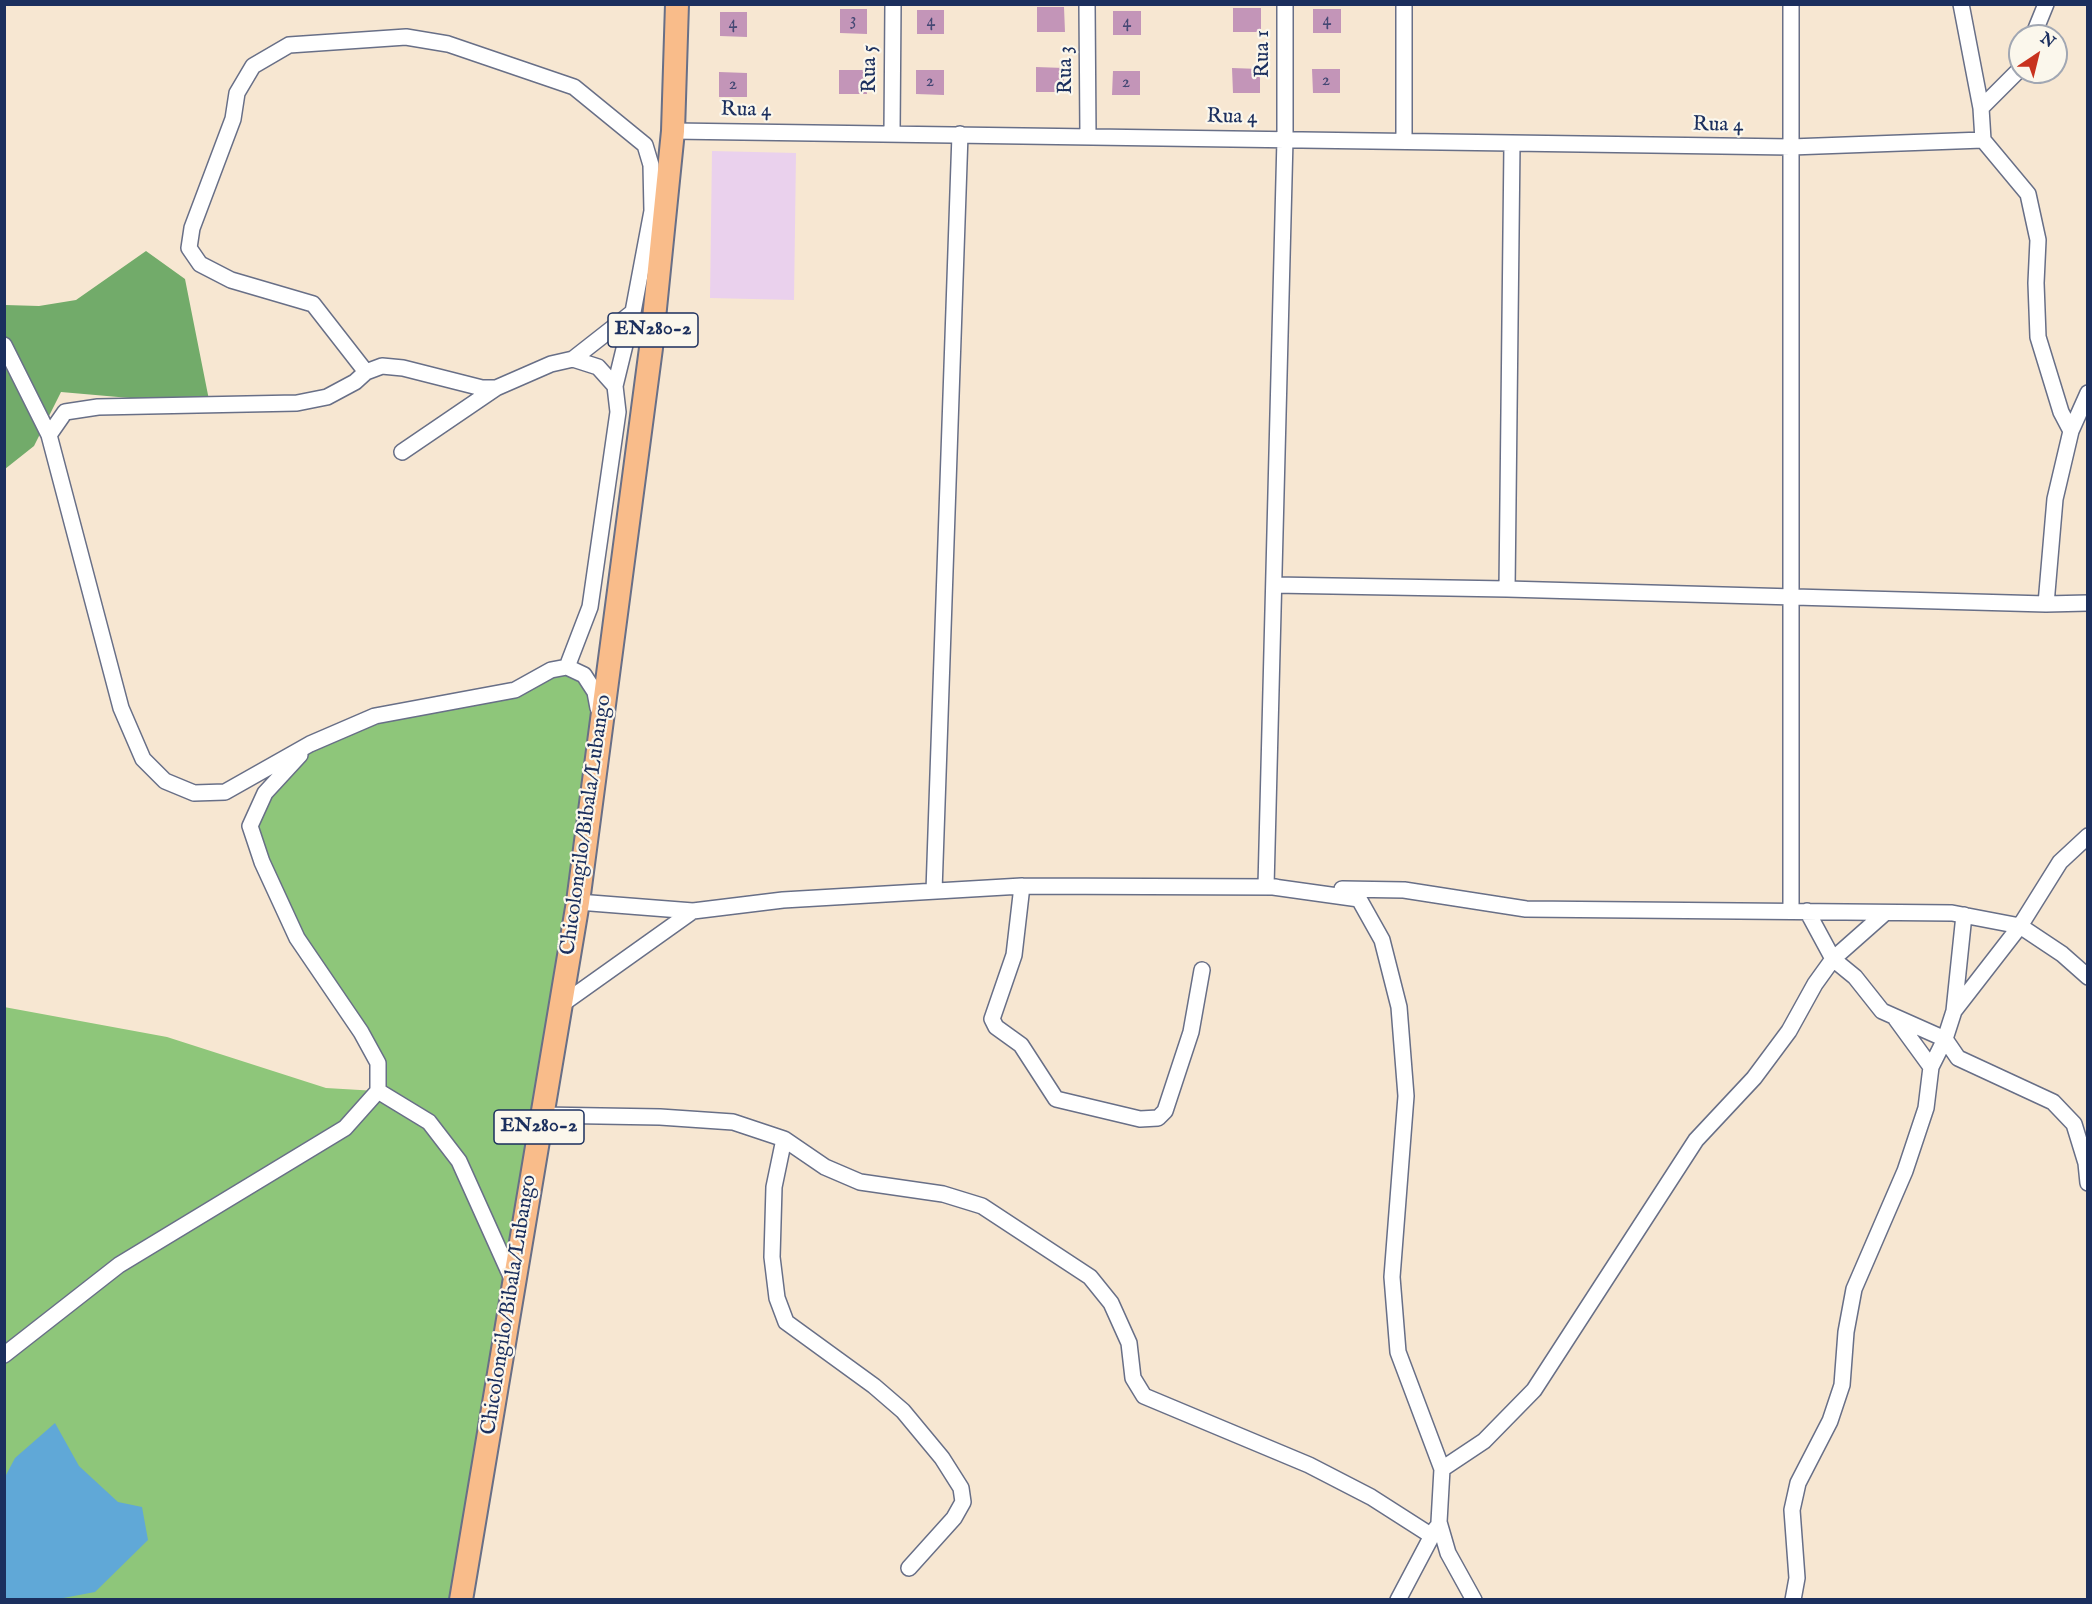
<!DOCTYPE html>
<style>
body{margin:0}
#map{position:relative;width:2092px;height:1604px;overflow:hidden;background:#f7e7d2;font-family:"IM FELL English",serif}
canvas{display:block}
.frame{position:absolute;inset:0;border:6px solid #1b2f5e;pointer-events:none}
.north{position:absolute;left:2008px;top:24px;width:60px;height:60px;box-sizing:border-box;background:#fbf7ec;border:2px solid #a1a7b3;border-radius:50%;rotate:35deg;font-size:16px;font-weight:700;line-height:24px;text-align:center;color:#1b2f5e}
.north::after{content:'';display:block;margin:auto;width:21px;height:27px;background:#c8321e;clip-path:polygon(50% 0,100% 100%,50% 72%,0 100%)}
</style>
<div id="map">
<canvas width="2092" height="1604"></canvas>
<div class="frame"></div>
<div class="north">N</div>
</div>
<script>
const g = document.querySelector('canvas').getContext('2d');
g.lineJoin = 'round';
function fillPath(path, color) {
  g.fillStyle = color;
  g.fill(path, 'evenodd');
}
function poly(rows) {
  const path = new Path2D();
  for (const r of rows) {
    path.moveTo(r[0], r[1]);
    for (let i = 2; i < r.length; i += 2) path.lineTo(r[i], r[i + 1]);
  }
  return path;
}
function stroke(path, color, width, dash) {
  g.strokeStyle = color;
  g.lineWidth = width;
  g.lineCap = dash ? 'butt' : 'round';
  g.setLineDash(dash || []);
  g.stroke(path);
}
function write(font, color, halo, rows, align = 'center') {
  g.font = font + ' "IM FELL English",serif';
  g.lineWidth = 4.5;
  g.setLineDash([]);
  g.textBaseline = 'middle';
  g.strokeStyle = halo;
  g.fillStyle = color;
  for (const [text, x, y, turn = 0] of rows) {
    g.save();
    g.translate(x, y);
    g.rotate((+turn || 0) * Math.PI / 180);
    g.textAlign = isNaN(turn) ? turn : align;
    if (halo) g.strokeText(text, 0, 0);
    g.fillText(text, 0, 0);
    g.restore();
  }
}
fillPath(poly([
 [712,151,796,153,794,300,710,298]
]), '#ead1ed');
fillPath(poly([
 [567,667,584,675,600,729,462,1599,5,1599,4,1007,167,1037,326,1088,377,1091,378,1063,327,984,250,826,265,793,310,744,375,716,460,701]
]), '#8ec67a');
fillPath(poly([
 [146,251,185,279,210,405,61,392,34,446,5,469,5,305,39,306,76,300]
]), '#72ab6a');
fillPath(poly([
 [55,1423,79,1466,118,1502,142,1507,148,1540,95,1592,58,1599,5,1599,5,1477,15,1458]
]), '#60a8d7');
fillPath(poly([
 [1037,7,1064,7,1065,32,1037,32],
 [1233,8,1261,8,1261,32,1233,32],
 [840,9,867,9,867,34,840,33],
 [1313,9,1341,9,1341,33,1313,33],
 [917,10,944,10,944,34,917,34],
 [1113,11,1141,11,1141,35,1113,35],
 [720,12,747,12,747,37,720,36],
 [1036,67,1064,68,1064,92,1036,92],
 [1232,68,1260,69,1260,93,1233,93],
 [1312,69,1340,69,1340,93,1313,93],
 [839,70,867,70,867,94,839,94],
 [916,70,944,70,944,95,916,94],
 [1113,71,1140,71,1140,95,1112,95],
 [719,72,747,73,747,97,719,97]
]), '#c395b8');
const minor = poly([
 [1087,4,1088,136],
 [1285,4,1285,139,1266,886,1359,899,1382,940,1399,1007,1406,1096,1392,1277,1398,1352,1442,1469,1439,1522,1448,1553,1474,1600],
 [1791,4,1791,911],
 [1961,4,1981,108,1983,140,2028,194,2038,240,2036,283,2038,337,2061,412,2071,431,2055,499,2046,604],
 [2033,36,2046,4],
 [1981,108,2020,69],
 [673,131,1791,147,1983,140],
 [892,133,893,4],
 [1404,141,1404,4],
 [4,345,49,435],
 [573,359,598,367,615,386],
 [366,372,313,304,231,280,200,264,189,248,192,228,233,119,237,93,253,66,289,45,406,37,448,44,574,87,645,145,651,165,652,211,633,312,615,386,618,412,590,607,567,667],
 [496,388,482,388,403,368,382,366,366,372,355,382,327,397,297,403,98,407,65,412,49,435,121,708,143,759,165,781,194,793,225,792,310,744,375,716,515,690,551,670,567,667,584,675,595,692,598,708],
 [2071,431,2088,393],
 [402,452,496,388,551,364,573,359,633,312],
 [1274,585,1507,589,2046,604,2088,603],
 [1507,589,1512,144],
 [300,755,265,793,250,826,262,862,297,938,361,1032,378,1063,378,1091,429,1122,459,1161,513,1281],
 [1022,886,1014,955,992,1019,996,1027,1021,1045,1056,1099,1140,1119,1158,1118,1165,1111,1191,1032,1202,970],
 [1342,889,1404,890,1526,909,1952,913,2020,926,2062,954,2088,977],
 [934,891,960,134],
 [578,902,693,911,783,900,1022,886,1276,887],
 [1807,911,1833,959,1855,977,1882,1011,1945,1039,1958,1058,2053,1102,2074,1124,2086,1163,2088,1183],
 [561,1005,693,911],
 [1954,1011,2020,926,2060,862,2088,836],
 [1896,1019,1931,1067],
 [541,1115,660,1117,733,1122,784,1139,825,1167,860,1182,943,1194,982,1206,1090,1277,1111,1303,1129,1343,1133,1378,1144,1396,1309,1465,1371,1497,1432,1536],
 [784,1139,774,1187,772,1257,777,1298,786,1322,874,1386,903,1411,942,1458,961,1488,963,1502,954,1518,909,1568],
 [4,1355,119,1265,345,1128,378,1091],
 [1442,1469,1484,1441,1534,1390,1696,1140,1754,1078,1789,1031,1815,984,1833,959,1885,913],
 [1398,1600,1436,1528],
 [1793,1600,1797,1578,1792,1510,1798,1483,1830,1421,1842,1385,1846,1332,1854,1289,1905,1171,1926,1108,1931,1067,1945,1039,1954,1011,1964,915]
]);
const primary = poly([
 [461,1600,578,902,651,348,673,131,677,4]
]);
stroke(minor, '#686f87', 18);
stroke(primary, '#686f87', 26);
stroke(minor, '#fff', 15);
stroke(primary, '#f9bc8a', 22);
write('18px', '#454874', null, [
 ["3",853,21],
 ["4",1327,21],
 ["4",931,22],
 ["4",1127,23],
 ["4",733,24],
 ["2",1326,81],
 ["2",930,82],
 ["2",1126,83],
 ["2",733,85]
]);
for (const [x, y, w] of [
 [653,330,90],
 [539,1127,90]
]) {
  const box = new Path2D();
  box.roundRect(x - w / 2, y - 17, w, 34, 4.5);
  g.fillStyle = '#fbf7ec';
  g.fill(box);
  stroke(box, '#1b2f5e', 1.5);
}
write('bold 20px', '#1b2f5e', null, [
 ["EN280-2",653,330],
 ["EN280-2",539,1127]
]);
write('21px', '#1b2f5e', '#fbf7ec', [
 ["Rua 1",1264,54,-90],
 ["Rua 5",871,69,-90],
 ["Rua 3",1067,70,-90],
 ["Rua 4",746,111,1],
 ["Rua 4",1232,118,1],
 ["Rua 4",1718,126,1],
 ["Chicolongilo/Bibala/Lubango",587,825,-82],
 ["Chicolongilo/Bibala/Lubango",510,1305,-81]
]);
</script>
